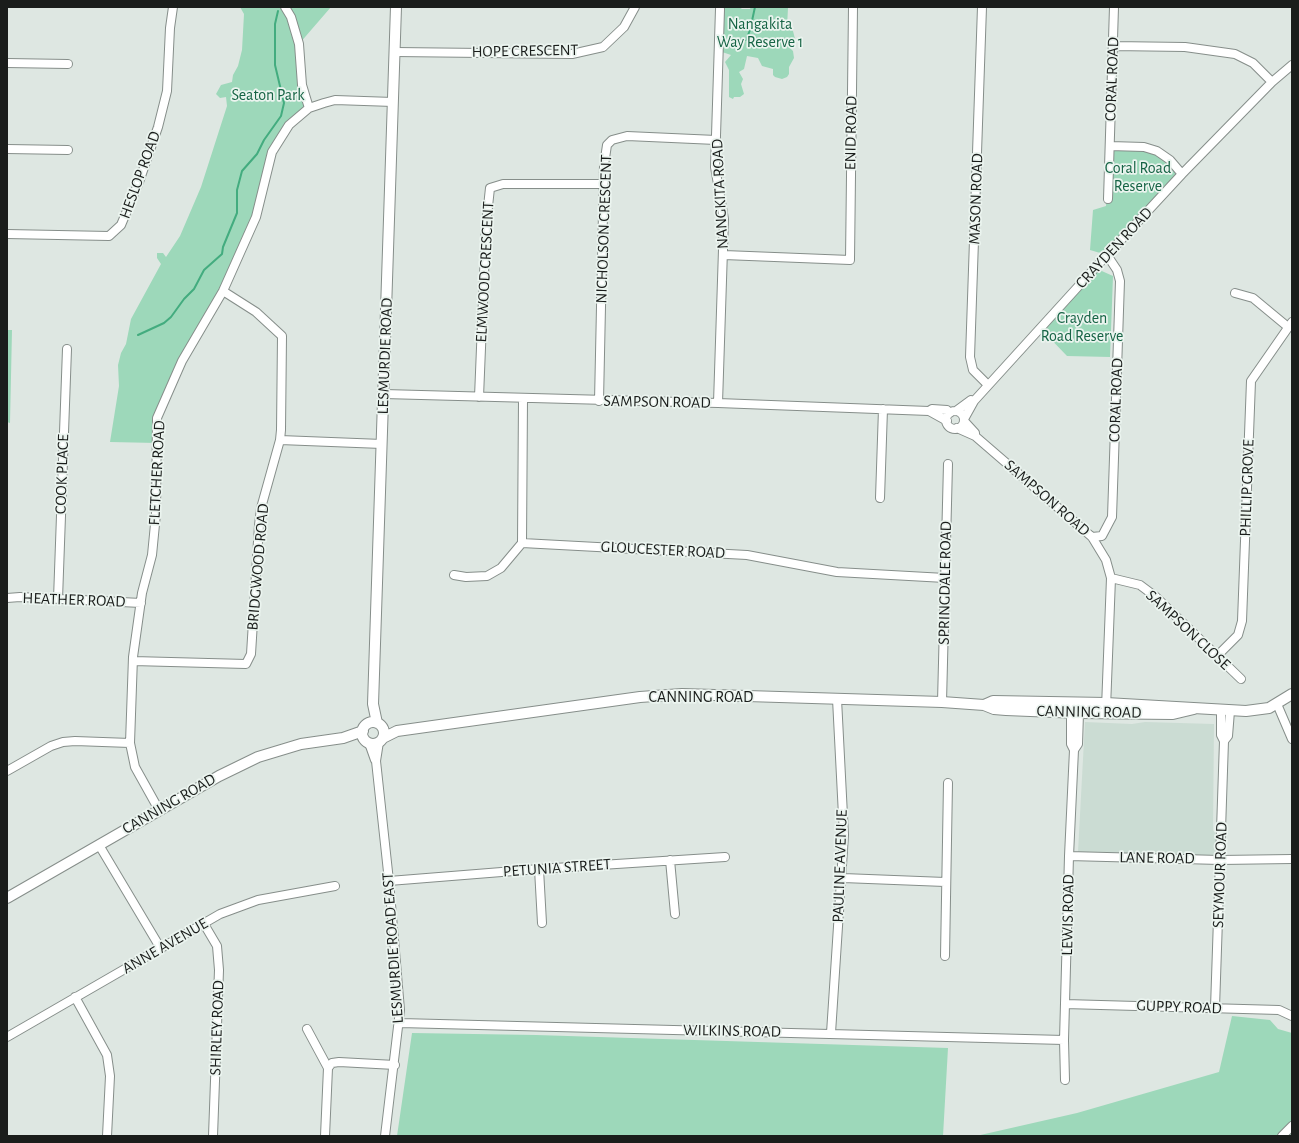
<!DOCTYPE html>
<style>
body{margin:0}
#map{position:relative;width:1299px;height:1143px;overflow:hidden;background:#dee7e2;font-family:"Alegreya Sans",sans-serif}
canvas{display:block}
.frame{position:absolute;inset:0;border:8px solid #1a1d1b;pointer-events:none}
</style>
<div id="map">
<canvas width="1299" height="1143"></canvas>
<div class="frame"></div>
</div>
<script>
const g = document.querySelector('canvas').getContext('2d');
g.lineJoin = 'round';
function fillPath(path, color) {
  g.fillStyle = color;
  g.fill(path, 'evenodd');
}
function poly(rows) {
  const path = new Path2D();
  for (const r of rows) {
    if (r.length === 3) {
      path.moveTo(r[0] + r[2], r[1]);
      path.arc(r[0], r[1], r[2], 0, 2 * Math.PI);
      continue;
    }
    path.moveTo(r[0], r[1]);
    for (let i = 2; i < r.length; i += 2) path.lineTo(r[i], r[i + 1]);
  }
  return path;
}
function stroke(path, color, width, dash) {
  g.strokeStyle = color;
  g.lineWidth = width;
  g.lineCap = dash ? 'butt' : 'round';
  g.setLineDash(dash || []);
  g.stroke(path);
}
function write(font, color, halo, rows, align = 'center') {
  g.font = font + ' "Alegreya Sans",sans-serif';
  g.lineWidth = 3.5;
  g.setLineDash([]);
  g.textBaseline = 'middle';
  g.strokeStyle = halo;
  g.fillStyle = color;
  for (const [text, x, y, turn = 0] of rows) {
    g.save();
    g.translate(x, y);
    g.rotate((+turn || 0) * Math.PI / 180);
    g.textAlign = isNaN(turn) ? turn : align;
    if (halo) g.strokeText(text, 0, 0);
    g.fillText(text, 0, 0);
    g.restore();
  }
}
fillPath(poly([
 [1085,722,1132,724,1145,722,1214,724,1213,830,1217,836,1217,856,1078,852]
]), '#cbdcd3');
fillPath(poly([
 [240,7,331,7,299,44,309,108,289,125,272,152,267,176,239,254,182,361,158,418,157,443,110,442,119,386,118,365,121,353,126,344,131,319,161,264,157,258,157,253,163,253,166,257,180,236,201,187,227,106,226,97,220,98,216,94,221,85,232,82,233,75,238,66,242,50,244,14],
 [727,7,739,7,742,9,750,9,751,7,785,7,788,8,787,27,793,31,795,39,790,48,793,51,794,58,789,67,789,74,787,77,782,79,775,77,773,75,773,69,762,66,758,58,747,56,744,69,739,72,743,79,741,84,744,94,740,97,734,97,733,99,729,97,729,70,725,62,731,55,719,51,720,9],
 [1110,146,1157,151,1182,174,1107,255,1090,250,1093,210,1106,206],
 [1095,268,1113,276,1110,357,1067,356,1041,329],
 [7,330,12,330,10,423,7,422],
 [1232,1016,1270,1020,1278,1029,1292,1033,1292,1136,976,1136,1077,1113,1219,1072],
 [412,1033,536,1035,948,1048,943,1136,397,1136]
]), '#9dd8ba');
stroke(poly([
 [746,40,750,30,755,7],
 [138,335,164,323,171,317,184,299,194,289,204,270,222,254,223,247,237,213,237,190,242,171,257,154,264,140,281,116,284,103,275,65,275,24,278,11]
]), '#43ac7f', 2);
const minor = poly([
 [285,7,291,17,299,44,302,85,309,108],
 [982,7,970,357,973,370,988,385],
 [1113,46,1185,47,1235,54,1253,63,1272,82],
 [395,52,572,54,603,47,624,27,635,7],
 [7,63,68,64],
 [1110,146,1144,147,1157,151,1170,160,1182,174],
 [7,149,68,150],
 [1108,199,1114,7],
 [7,234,109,236,121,225,139,182,158,127,167,91,170,28,173,7],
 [724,255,850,260,853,7],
 [1235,293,1253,298,1288,327],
 [384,394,718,403,929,411,932,409,947,410,950,413],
 [479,397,486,225,490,188,503,184,603,184],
 [523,399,522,543,747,555,837,572,945,578],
 [599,401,604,165,607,145,612,140,627,136,716,140],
 [718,403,724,219,715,167,720,9],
 [929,411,947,421],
 [956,411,971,400,974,401],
 [955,420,9],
 [964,419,974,401,1095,268,1182,174,1272,82,1292,65],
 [964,421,975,433,975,436,1092,537,1106,560,1111,578,1106,708],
 [957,428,975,436],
 [280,440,382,444],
 [880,498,883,409],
 [1092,537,1102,536,1112,517,1120,281,1117,270,1107,255],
 [454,575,466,577,487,576,501,568,522,543],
 [1111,578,1140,585,1156,597,1241,679],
 [7,598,20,597,141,603],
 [58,599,67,349],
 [1217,656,1238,635,1242,621,1251,381,1292,322],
 [133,661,246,664,251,654,259,525,261,508,280,440,281,430,282,336,256,312,223,291],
 [942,702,948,464],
 [1277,704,1292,739],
 [1073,708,1071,713,1071,744,1074,750],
 [1224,741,1228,736,1230,711],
 [379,742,376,761,389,881,400,1010,385,1136],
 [369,743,375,760],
 [7,771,51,746,63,742,75,741,130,743],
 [159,810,135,767,130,743,133,657,142,593,152,555,156,514,157,418,182,361,223,291,256,217,272,152,289,125,309,108,324,103,335,100,393,102],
 [99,845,161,949],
 [1069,856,1220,860,1292,859],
 [670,860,675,914],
 [539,869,542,923],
 [843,878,945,882],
 [389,881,539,869,725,857],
 [204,924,217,946,219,970,213,1136],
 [945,956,948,783],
 [75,997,107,1055,110,1076,107,1136],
 [1065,1004,1279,1010,1292,1016],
 [1215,1008,1224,741,1221,735,1221,710],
 [400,1023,1064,1040],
 [307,1029,328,1068,332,1063,339,1062,395,1065],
 [831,1033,844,835,837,699],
 [7,1037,220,914,258,900,335,886],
 [1065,1080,1064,1040,1069,856,1074,750,1078,744,1079,713,1077,708],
 [325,1136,328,1068],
 [1282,1136,1292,1126]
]);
const major = poly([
 [984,705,993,701,1106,703,1246,711,1269,708,1292,694],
 [373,733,11],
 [377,723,373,704,396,7],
 [383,738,397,731,640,697,682,694,942,702,984,705,994,709,1006,710,1079,713,1173,714,1194,709],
 [7,898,219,776,258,757,301,744,343,738,363,731]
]);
stroke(minor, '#868e8a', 10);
stroke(major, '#868e8a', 12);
stroke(minor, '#fff', 8);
stroke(major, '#fff', 10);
write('16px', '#166445', '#ebf4ef', [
 ["Nangakita",760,24],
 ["Way Reserve 1",760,42],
 ["Seaton Park",268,95],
 ["Coral Road",1138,168],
 ["Reserve",1138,186],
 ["Crayden",1082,318],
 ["Road Reserve",1082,336]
]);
write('16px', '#1a1d1b', '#ebf4ef', [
 ["HOPE CRESCENT",525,51,-1],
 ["CORAL ROAD",1112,79,-88],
 ["ENID ROAD",851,133,-89],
 ["HESLOP ROAD",140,175,-70],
 ["NANGKITA ROAD",720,194,-93],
 ["MASON ROAD",976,199,-88],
 ["NICHOLSON CRESCENT",604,229,-88],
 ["CRAYDEN ROAD",1114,248,-47],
 ["ELMWOOD CRESCENT",485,272,-87],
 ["LESMURDIE ROAD",385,356,-88],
 ["CORAL ROAD",1116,400,-88],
 ["SAMPSON ROAD",657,402,1],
 ["FLETCHER ROAD",157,473,-87],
 ["COOK PLACE",62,474,-88],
 ["PHILLIP GROVE",1247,488,-88],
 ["SAMPSON ROAD",1047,498,41],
 ["GLOUCESTER ROAD",663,550,3],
 ["BRIDGWOOD ROAD",258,567,-85],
 ["SPRINGDALE ROAD",945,583,-89],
 ["HEATHER ROAD",74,600,2],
 ["SAMPSON CLOSE",1188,630,43],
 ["CANNING ROAD",701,697],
 ["CANNING ROAD",1089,712,1],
 ["CANNING ROAD",169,804,-30],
 ["LANE ROAD",1157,858,1],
 ["PAULINE AVENUE",840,866,-88],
 ["PETUNIA STREET",557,868,-4],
 ["SEYMOUR ROAD",1220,875,-88],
 ["LEWIS ROAD",1068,915,-89],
 ["ANNE AVENUE",165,946,-30],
 ["LESMURDIE ROAD EAST",393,948,-94],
 ["GUPPY ROAD",1179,1007,2],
 ["SHIRLEY ROAD",217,1028,-88],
 ["WILKINS ROAD",732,1031,1]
]);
</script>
